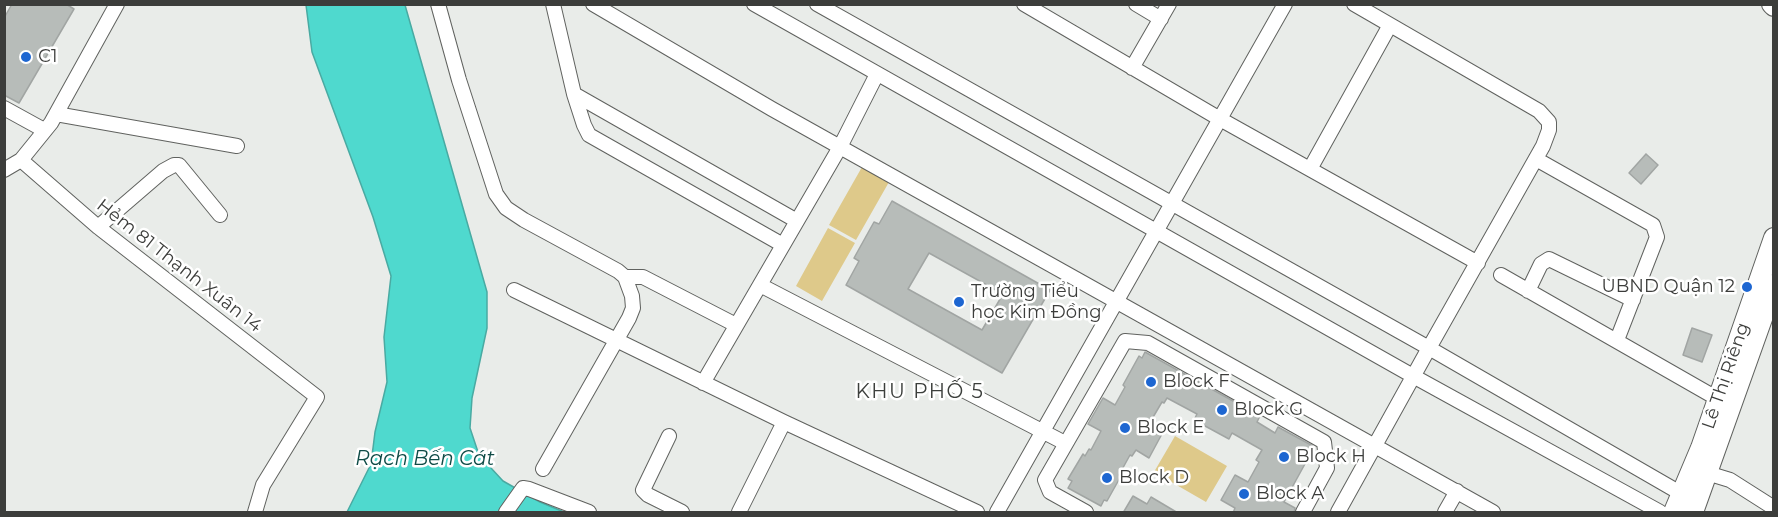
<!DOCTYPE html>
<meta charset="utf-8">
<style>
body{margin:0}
#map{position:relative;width:1778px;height:517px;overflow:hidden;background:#e9ece9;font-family:Montserrat,sans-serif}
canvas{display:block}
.frame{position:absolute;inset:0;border:6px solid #3c3d3b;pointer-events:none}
</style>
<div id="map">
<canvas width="1778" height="517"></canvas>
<div class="frame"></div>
</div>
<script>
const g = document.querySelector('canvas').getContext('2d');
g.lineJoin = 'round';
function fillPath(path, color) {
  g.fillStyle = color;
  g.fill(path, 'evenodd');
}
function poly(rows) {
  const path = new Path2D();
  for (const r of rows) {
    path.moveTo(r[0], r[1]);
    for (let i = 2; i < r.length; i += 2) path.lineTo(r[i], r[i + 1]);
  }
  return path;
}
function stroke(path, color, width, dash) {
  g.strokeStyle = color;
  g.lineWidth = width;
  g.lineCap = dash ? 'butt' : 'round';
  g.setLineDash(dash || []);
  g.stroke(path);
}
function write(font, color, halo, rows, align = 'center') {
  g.font = font + ' Montserrat,sans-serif';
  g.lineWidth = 5;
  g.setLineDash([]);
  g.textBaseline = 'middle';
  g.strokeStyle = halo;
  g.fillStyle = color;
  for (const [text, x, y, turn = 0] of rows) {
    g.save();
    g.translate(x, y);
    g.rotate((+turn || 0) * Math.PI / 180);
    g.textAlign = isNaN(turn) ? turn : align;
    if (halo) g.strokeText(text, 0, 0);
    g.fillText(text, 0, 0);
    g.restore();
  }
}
fillPath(poly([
 [862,167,889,182,856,240,829,225],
 [828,228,855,243,822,301,796,286],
 [1175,436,1227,466,1206,502,1154,472]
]), '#dec98a');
const water = poly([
 [306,5,405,5,487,292,487,328,472,398,470,428,479,455,503,481,540,502,564,512,347,512,371,464,375,432,387,382,384,337,391,276,373,217,312,52,306,5]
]);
fillPath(water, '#4fd9ce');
stroke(water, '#49aaa2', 1.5);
const building = poly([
 [12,4,66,4,74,9,19,103,4,95,4,18,12,4],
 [1646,154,1658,165,1641,184,1629,173,1646,154],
 [892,201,1050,290,1002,373,846,285,859,261,854,258,874,222,879,224,892,201],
 [929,253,1003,294,982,330,908,289,929,253],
 [1692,328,1712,335,1702,362,1683,355,1692,328],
 [1145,352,1260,416,1257,422,1275,433,1278,427,1313,446,1309,452,1311,453,1284,502,1295,508,1294,513,1233,513,1235,508,1221,500,1235,475,1248,482,1259,462,1256,460,1262,450,1232,433,1229,439,1194,420,1197,414,1167,398,1164,403,1162,402,1149,424,1163,432,1149,458,1136,450,1132,456,1130,455,1119,475,1121,476,1107,501,1104,500,1101,506,1068,488,1072,481,1068,479,1083,454,1085,456,1089,449,1091,450,1101,431,1088,424,1103,398,1115,405,1125,387,1123,385,1139,356,1142,358,1145,352],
 [1133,496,1147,504,1151,497,1178,513,1123,513,1133,496]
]);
fillPath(building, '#b7bcb9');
stroke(building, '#a1a5a3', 1.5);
const street = poly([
 [438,4,459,80,496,194,506,208,524,220,618,271,625,277,632,296,633,308,629,318,543,469],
 [553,4,574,94,584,125,589,135,783,245],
 [593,4,772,109,1493,512],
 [754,4,1413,376,1660,512],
 [817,4,1429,348,1682,494],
 [1024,4,1220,119,1478,263],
 [1136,4,1161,19],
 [1132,68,1169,4],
 [574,94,797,221],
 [4,108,44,130],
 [56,114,237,146],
 [1536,159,1653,225,1657,237,1617,340],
 [21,160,98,227,317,397,263,485,255,512],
 [1310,169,1390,25],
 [4,170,21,160,51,123,117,4],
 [98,227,163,171,174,165,179,165,220,215],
 [1501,275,1718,399],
 [625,277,643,277,736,325],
 [760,285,1065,443],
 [514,290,784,422,977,512],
 [1528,291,1541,264,1549,259,1633,300],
 [703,383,840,147,877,74],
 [669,436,643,490,648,495,682,512],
 [1707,473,1730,480,1774,508],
 [506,512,523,488,529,489,589,512],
 [739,512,784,422],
 [997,512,1285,4],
 [1086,512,1050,492,1045,480,1125,341,1148,343,1324,442,1327,468,1303,512],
 [1338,512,1429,348,1543,146,1549,130,1549,122,1539,111,1354,4],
 [1445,512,1457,491]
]);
const secondary = poly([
 [1772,4,1774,6],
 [1674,512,1701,448,1774,238],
 [1693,512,1774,285]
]);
stroke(street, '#60625f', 16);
stroke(secondary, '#60625f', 22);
stroke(street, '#fff', 14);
stroke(secondary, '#fff', 20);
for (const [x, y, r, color] of [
 [26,57,6,"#1d66d1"],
 [1747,287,6,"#1d66d1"],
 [959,302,6,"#1d66d1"],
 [1151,382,6,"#1d66d1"],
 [1222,410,6,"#1d66d1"],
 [1125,428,6,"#1d66d1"],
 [1284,457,6,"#1d66d1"],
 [1107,478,6,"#1d66d1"],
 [1244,494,6,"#1d66d1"]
]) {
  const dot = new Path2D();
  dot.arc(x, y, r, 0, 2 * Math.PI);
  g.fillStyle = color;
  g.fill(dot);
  stroke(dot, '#fff', 2);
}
write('18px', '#3c3d3b', '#fff', [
 ["С1",38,57],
 ["UBND Quận 12",1735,287,"right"],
 ["Trường Tiểu",971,292],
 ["học Kim Đồng",971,313],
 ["Block F",1163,382],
 ["Block G",1234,410],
 ["Block E",1137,428],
 ["Block H",1296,457],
 ["Block D",1119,478],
 ["Block A",1256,494]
], 'left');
write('18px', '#3c3d3b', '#fff', [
 ["Hẻm 81 Thạnh Xuân 14",179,266,38],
 ["Lê Thị Riêng",1726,376,-71]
]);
g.letterSpacing = '1.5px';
write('20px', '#3c3f3c', '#fff', [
 ["KHU PHỐ 5",920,392]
]);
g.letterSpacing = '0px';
write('italic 20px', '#0e4b46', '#fff', [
 ["Rạch Bến Cát",425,459]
]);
</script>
